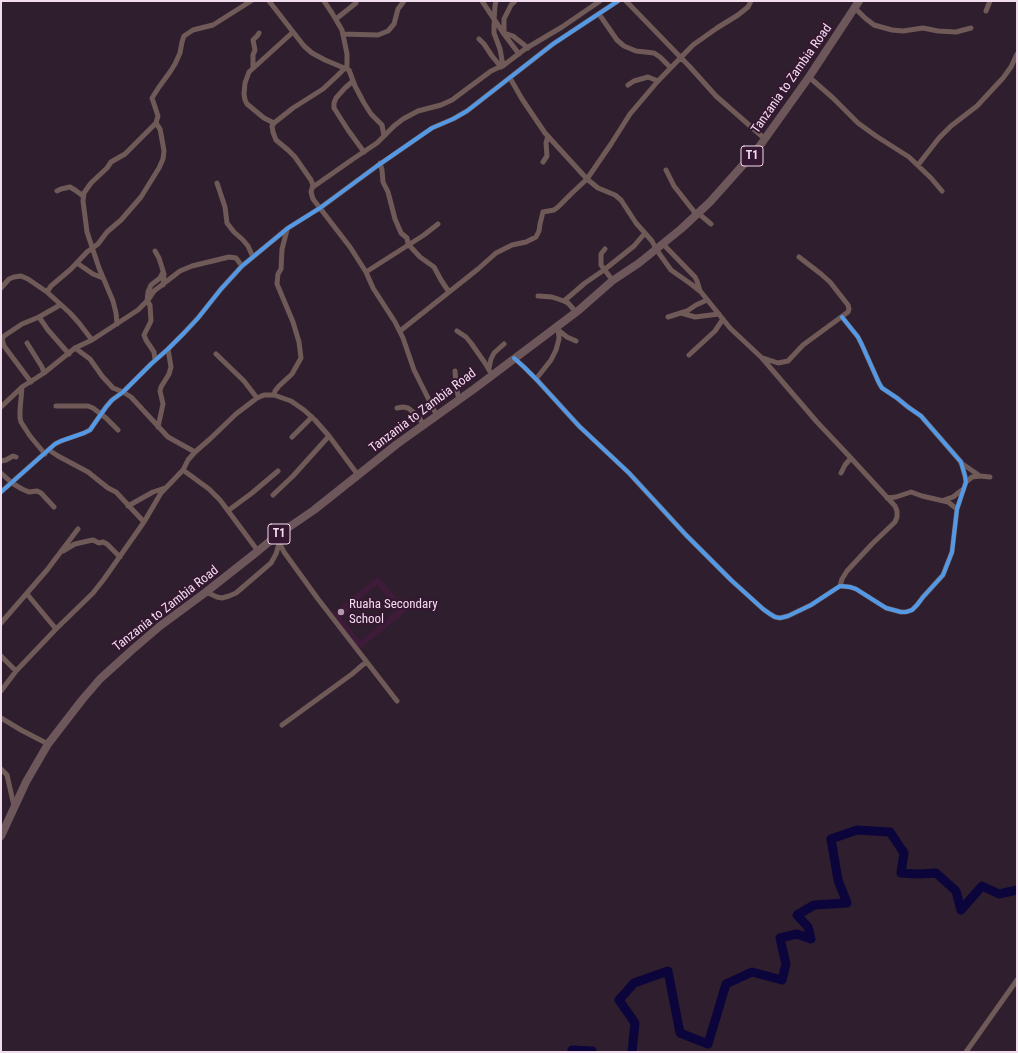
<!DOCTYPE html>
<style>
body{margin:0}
#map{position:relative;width:1018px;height:1053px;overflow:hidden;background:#2f1e2d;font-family:"Roboto Condensed",sans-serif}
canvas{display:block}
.frame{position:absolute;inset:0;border:2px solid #f2ddee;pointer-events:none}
</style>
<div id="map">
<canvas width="1018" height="1053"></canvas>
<div class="frame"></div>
</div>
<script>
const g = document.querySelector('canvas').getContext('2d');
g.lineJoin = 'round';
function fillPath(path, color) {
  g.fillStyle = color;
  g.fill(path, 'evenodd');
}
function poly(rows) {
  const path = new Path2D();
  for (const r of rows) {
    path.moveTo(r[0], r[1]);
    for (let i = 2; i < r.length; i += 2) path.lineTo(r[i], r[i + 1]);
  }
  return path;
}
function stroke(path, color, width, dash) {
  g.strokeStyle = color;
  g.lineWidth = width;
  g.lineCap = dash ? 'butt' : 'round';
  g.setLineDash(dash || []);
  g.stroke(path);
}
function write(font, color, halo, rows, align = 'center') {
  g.font = font + ' "Roboto Condensed",sans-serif';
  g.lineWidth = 4;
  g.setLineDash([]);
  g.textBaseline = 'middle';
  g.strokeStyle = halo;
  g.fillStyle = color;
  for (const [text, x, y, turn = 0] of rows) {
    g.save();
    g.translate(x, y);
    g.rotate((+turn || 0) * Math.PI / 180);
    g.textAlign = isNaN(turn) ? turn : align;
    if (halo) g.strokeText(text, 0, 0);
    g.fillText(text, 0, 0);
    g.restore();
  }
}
fillPath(poly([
 [378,576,407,611,360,649,332,614],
 [377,585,397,610,360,641,340,616,342,614,344,616,351,610,349,608]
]), '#3e1b39');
stroke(poly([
 [572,1052,572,1050,592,1051,592,1052],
 [632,1052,635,1023,619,1000,634,983,668,971,680,1033,708,1044,726,984,752,972,782,980,786,964,780,938,797,934,811,939,808,927,797,915,814,905,847,903,838,880,831,839,857,830,890,832,904,853,901,873,918,874,936,873,956,891,961,910,982,886,999,894,1017,890]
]), '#0b053b', 9);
stroke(poly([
 [269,1,304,46,312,53,325,60,349,70,355,86,364,103,371,114,382,125,384,136],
 [324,1,332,13,342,30,347,54,347,66,337,76,323,89,293,108,274,123,272,126,273,132,276,140,288,150,295,157,311,180,313,185,311,192,313,199,350,247,366,272,373,288,395,322,403,338,414,370,437,416],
 [482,1,504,34,519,54],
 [626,1,690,67,716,96,765,139],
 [855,8,865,18,874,25,892,30,903,31,923,28,938,31,956,32,971,28],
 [986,11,990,1],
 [599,14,617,40,624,46,636,51,654,53,660,57,670,67],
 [336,19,356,3],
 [494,20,495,6,496,1],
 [495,21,494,24,494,33,500,49,503,66],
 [504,33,513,36,528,48],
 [343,34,378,35,388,31,394,24,398,9,404,1],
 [504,34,504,19,511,5,515,1],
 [479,39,484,44,492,56,501,67],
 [253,68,253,55,255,50,253,40,258,35,259,33],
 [809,77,833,98,858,123,876,136,909,157,931,178,942,191],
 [510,78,522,99,545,133,587,179,598,188,615,195,621,200,636,223,652,241,656,249,671,270,691,284,701,292,730,328,762,358,817,422,850,457,895,506,897,511,897,517,895,522,872,544,847,571,842,579,840,586],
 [353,81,345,88,336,98,334,103,334,108,348,130,364,152],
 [628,85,634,81,648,77,658,81],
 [274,123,264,118,247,104,245,100,244,94,245,83,249,72,293,32],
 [543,162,547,156,546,143,548,136],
 [380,163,382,170,383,182,388,192,395,219,401,233,407,238,408,244,420,257,434,267,441,280,449,292],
 [918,165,939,138,951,126,977,106,1003,78,1011,67,1017,54],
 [666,170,674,186,696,214],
 [217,183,225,207,227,223,234,232,243,240,248,246,253,257],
 [313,187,353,159,377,143,394,126,403,119,418,111,441,105,452,100,491,71,504,65,525,49,562,27,600,1],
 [57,191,61,189,70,187,75,190,83,196],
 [698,213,711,224],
 [663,244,695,277,697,281,700,291],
 [605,249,601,254,601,265,613,281],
 [155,251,159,258,164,274,163,285],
 [77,263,93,274,103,278],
 [366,272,424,235,438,224],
 [1,288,9,279,14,277,21,276,28,279,47,292,70,313,79,323,92,340],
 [47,292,51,286,71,269,87,252,98,244,107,232,121,220,141,197,159,168,163,159,164,151,161,134,160,129,156,123],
 [538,296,552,297,564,301,568,303,576,312],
 [564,301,585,283,604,270,634,246,645,233],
 [681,313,695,317,719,314],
 [39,317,48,330,69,354],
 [668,317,687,311,696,305,707,300],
 [117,324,116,313,113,301,99,268,87,232,83,201,84,193,91,183,107,168,111,162,125,154,156,123,158,116,152,98,159,87,170,72,175,64,180,53,182,42,184,36,193,30,213,25,251,1],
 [558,330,567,337,576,341],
 [400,331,478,269,496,253,512,245,526,242,536,237,539,231,540,224,543,212,554,210,558,207,572,193,587,179,611,144,630,114,658,81,693,45,717,28,738,15,748,7,751,1],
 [457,331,466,337,471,343,485,363,492,375],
 [27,343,42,367,44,373],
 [75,348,90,359,102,376,113,388,123,392,131,397,168,437,195,452],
 [216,354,244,381,257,398],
 [689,355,715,331,723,319],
 [514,358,524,367,537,380,579,426,629,473,686,535,731,580,763,609,770,614,775,617,780,618,788,616,811,605,840,586,850,587,856,589,886,608,901,612,906,612,912,610,917,605,923,597,943,575,952,552,957,509,966,482,965,476,961,462,921,416,908,407,897,398,882,388,879,383,862,345,858,337,842,317],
 [763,358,778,363,788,361,803,345,848,312,849,309,848,305,830,282,821,274,799,257],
 [155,360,154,352,146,340,144,335,151,321,150,305,147,301,148,292,151,285,160,278,163,272],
 [489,368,491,359,494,353,504,344],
 [455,371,456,386,459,400],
 [536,379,551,360,556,350,559,339,558,326],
 [31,382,4,346,2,339,4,336,22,324,39,317,60,305],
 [22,387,20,410,20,418,21,422,30,436,45,454],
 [274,395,275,391,279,386,292,374,301,358,299,342,293,322,277,284,278,274,281,269,282,249,287,230],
 [56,406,88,406,93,408,106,418,118,430],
 [1,407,22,387,44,373,75,348,92,340,138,310,148,300,154,291,180,271,192,266,229,257,236,258,242,266],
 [397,408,403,407,408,408,417,415,424,425],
 [158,427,163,404,160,391,161,387,169,374,171,367,168,349],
 [292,437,312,417],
 [49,450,58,456,88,472,108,488,116,492,144,522],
 [1,461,6,460,13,456,16,457],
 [961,463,980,476],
 [183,470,209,489,220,500,258,551],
 [1,473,12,483,22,489,29,492,37,491,41,493,54,507],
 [841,473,845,465,851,458],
 [966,482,972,477,980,476,990,477],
 [1,492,55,444,61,441,84,433,90,430,106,407,112,400,123,392,151,364,168,349,184,333,198,318,221,289,242,266,288,228,320,208,377,166,432,128,453,119,467,111,553,44,618,1],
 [273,495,293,476,329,436],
 [887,498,896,497,911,492,922,496,948,502,957,509],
 [944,500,953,497,962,490],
 [128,506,153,492,165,488],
 [229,510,252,493,278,471],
 [276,536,284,552,318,599,397,701],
 [63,551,75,544,88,541,93,540,99,543,103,542,107,544,120,557],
 [206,592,217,597,222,598,229,596,236,593,271,563,276,554,279,544],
 [27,594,56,629],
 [1,623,47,570,78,529],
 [1,656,16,671],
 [1,691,16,671,56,629,93,593,104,579,144,522,161,493,183,470,188,460,195,452,210,439,236,414,257,398,264,395,274,395,291,401,304,410,315,420,329,436,358,475],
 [1,718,21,730,48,744],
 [282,725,352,674,366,662],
 [1,769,7,775,14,806],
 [966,1052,1017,980]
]), '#6f5a58', 5);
stroke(poly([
 [1,836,26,782,48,744,82,700,100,679,132,650,160,626,206,592,258,551,276,536,314,510,397,444,474,389,579,310,612,281,639,263,681,229,710,202,759,147,809,77,859,1]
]), '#6e575b', 8);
stroke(poly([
 [514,358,524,367,537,380,579,426,629,473,686,535,731,580,763,609,770,614,775,617,780,618,788,616,811,605,840,586,850,587,856,589,886,608,901,612,906,612,912,610,917,605,923,597,943,575,952,552,957,509,966,482,965,476,961,462,921,416,908,407,897,398,882,388,879,383,862,345,858,337,842,317],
 [1,492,55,444,61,441,84,433,90,430,106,407,112,400,123,392,151,364,168,349,184,333,198,318,221,289,242,266,288,228,320,208,377,166,432,128,453,119,467,111,553,44,618,1]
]), '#5399e6', 4);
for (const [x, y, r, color] of [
 [341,612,4,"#ae9aaa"]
]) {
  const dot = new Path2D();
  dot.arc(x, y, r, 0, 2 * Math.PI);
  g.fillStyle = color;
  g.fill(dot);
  stroke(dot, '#361732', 1.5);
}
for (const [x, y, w] of [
 [752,156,22],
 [279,534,22]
]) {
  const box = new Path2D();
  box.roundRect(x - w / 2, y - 10, w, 20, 3);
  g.fillStyle = '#361732';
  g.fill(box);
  stroke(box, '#f2ddee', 1);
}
write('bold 12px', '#f2ddee', null, [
 ["T1",752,156],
 ["T1",279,534]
]);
write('13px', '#f2ddee', '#361732', [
 ["Tanzania to Zambia Road",792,79,-55],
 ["Tanzania to Zambia Road",423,411,-37],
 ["Tanzania to Zambia Road",166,609,-38]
]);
write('13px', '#f2ddee', '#361732', [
 ["Ruaha Secondary",349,605],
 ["School",349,620]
], 'left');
</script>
